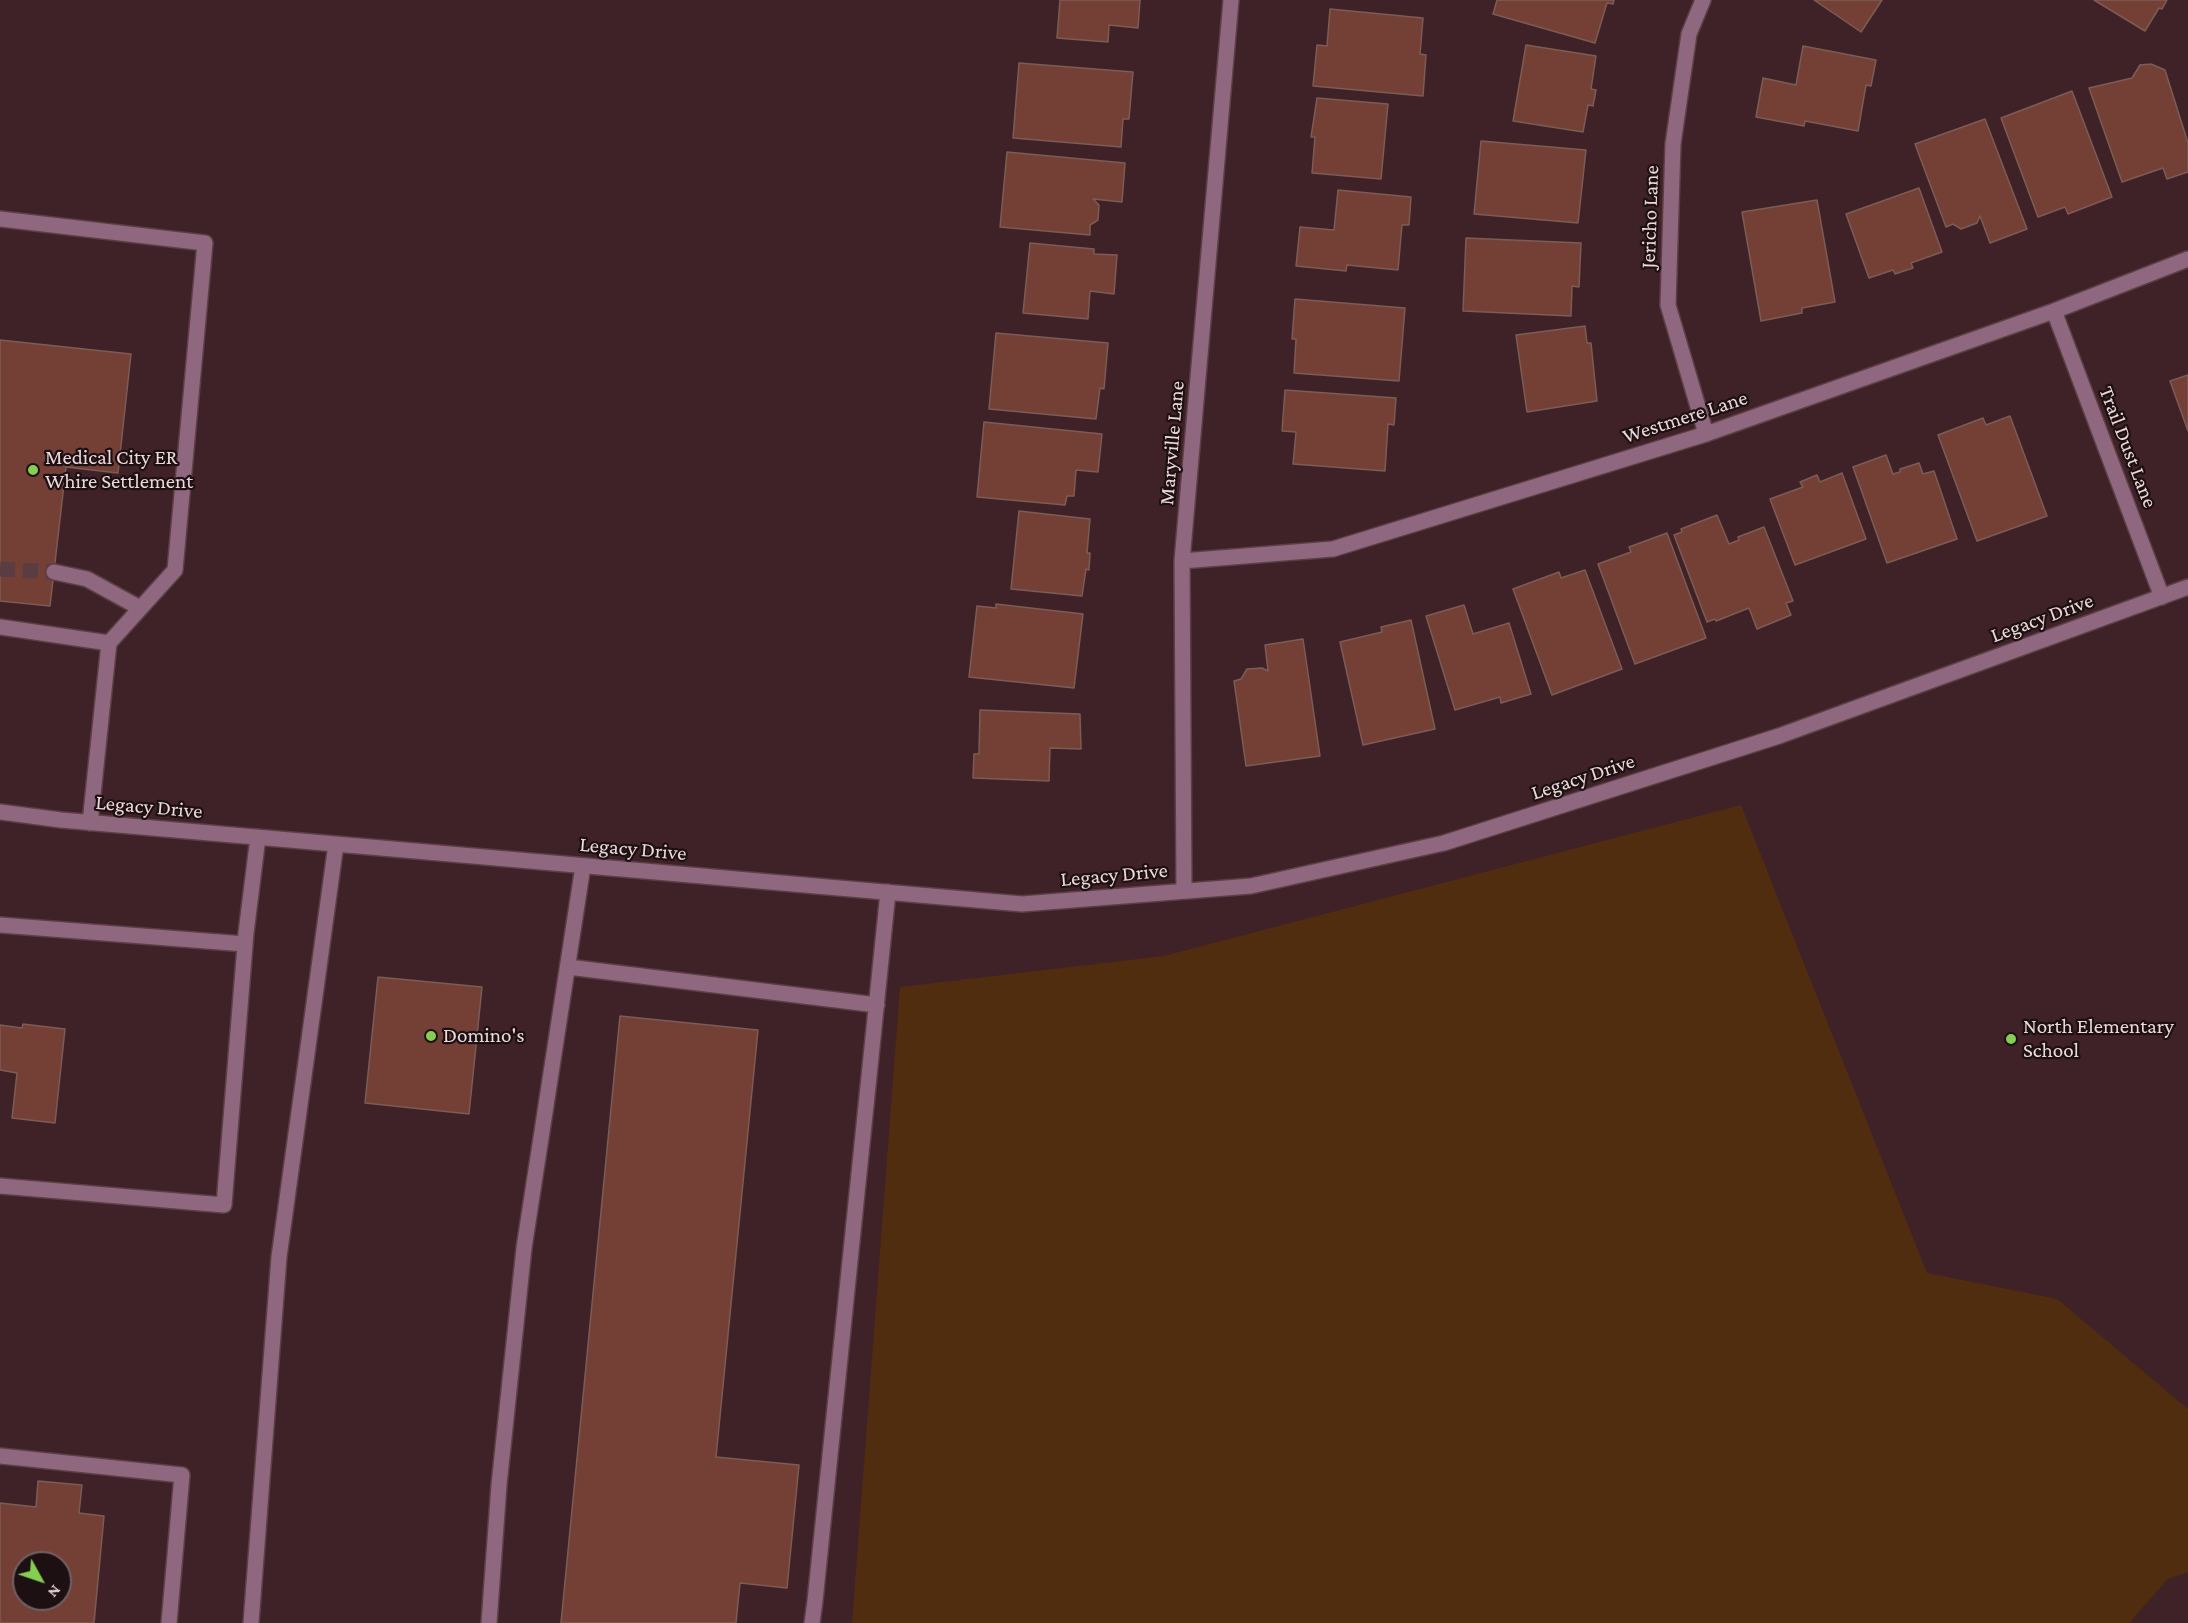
<!DOCTYPE html>
<style>
body{margin:0}
#map{position:relative;width:2188px;height:1623px;overflow:hidden;background:#3f2228;font-family:"Crimson Pro",serif}
canvas{display:block}
.north{position:absolute;left:12px;top:1551px;width:60px;height:60px;box-sizing:border-box;background:#1d1012;border:2px solid #706063;border-radius:50%;rotate:130deg;font-size:16px;font-weight:700;line-height:24px;text-align:center;color:#edd9dc}
.north::after{content:'';display:block;margin:auto;width:21px;height:27px;background:#84cf4d;clip-path:polygon(50% 0,100% 100%,50% 72%,0 100%)}
</style>
<div id="map">
<canvas width="2188" height="1623"></canvas>
<div class="north">N</div>
</div>
<script>
const g = document.querySelector('canvas').getContext('2d');
g.lineJoin = 'round';
function fillPath(path, color) {
  g.fillStyle = color;
  g.fill(path, 'evenodd');
}
function poly(rows) {
  const path = new Path2D();
  for (const r of rows) {
    path.moveTo(r[0], r[1]);
    for (let i = 2; i < r.length; i += 2) path.lineTo(r[i], r[i + 1]);
  }
  return path;
}
function stroke(path, color, width, dash) {
  g.strokeStyle = color;
  g.lineWidth = width;
  g.lineCap = dash ? 'butt' : 'round';
  g.setLineDash(dash || []);
  g.stroke(path);
}
function write(font, color, halo, rows, align = 'center') {
  g.font = font + ' "Crimson Pro",serif';
  g.lineWidth = 4.5;
  g.setLineDash([]);
  g.textBaseline = 'middle';
  g.strokeStyle = halo;
  g.fillStyle = color;
  for (const [text, x, y, turn = 0] of rows) {
    g.save();
    g.translate(x, y);
    g.rotate((+turn || 0) * Math.PI / 180);
    g.textAlign = isNaN(turn) ? turn : align;
    if (halo) g.strokeText(text, 0, 0);
    g.fillText(text, 0, 0);
    g.restore();
  }
}
fillPath(poly([
 [1741,805,1927,1273,2057,1299,2188,1409,2188,1572,2168,1579,2129,1623,852,1623,900,987,1164,956]
]), '#502d0f');
const building = poly([
 [1060,0,1140,0,1138,28,1109,25,1108,42,1057,38,1060,0],
 [1497,0,1614,0,1613,4,1607,3,1595,43,1493,14,1497,0],
 [1814,0,1882,0,1861,32,1814,0],
 [2094,0,2167,0,2162,9,2159,8,2145,31,2094,0],
 [1330,9,1423,18,1420,54,1426,55,1423,96,1313,86,1317,45,1327,46,1330,9],
 [1526,45,1596,56,1591,89,1596,90,1593,106,1588,105,1583,132,1513,121,1526,45],
 [1803,46,1876,60,1871,86,1866,85,1858,131,1805,121,1804,126,1756,117,1763,78,1796,85,1803,46],
 [1019,63,1133,72,1129,119,1123,119,1121,147,1013,138,1019,63],
 [2151,64,2165,70,2188,143,2188,172,2167,179,2163,168,2122,182,2089,88,2132,78,2140,65,2151,64],
 [2072,91,2112,197,2068,214,2065,207,2038,217,2001,118,2072,91],
 [1317,98,1388,104,1381,179,1312,173,1315,137,1311,137,1317,98],
 [1985,119,2027,229,1990,243,1980,216,1977,223,1961,229,1953,224,1946,227,1915,144,1985,119],
 [1481,141,1586,150,1578,223,1474,214,1481,141],
 [1007,152,1125,163,1122,202,1093,199,1099,205,1098,220,1090,225,1090,235,1000,227,1007,152],
 [1919,188,1942,252,1911,263,1913,268,1895,274,1893,270,1869,278,1846,214,1919,188],
 [1338,190,1411,197,1409,225,1402,225,1398,270,1347,265,1346,271,1296,266,1300,227,1334,230,1338,190],
 [1817,200,1835,302,1802,308,1802,313,1761,321,1742,212,1817,200],
 [1466,238,1581,243,1579,287,1572,286,1571,316,1463,311,1466,238],
 [1030,243,1094,249,1094,254,1117,255,1114,294,1090,291,1088,319,1023,313,1030,243],
 [1295,299,1405,308,1399,381,1294,373,1296,339,1292,339,1295,299],
 [1585,326,1587,343,1591,343,1597,401,1527,412,1516,335,1585,326],
 [996,333,1108,343,1104,389,1100,388,1096,419,989,409,996,333],
 [0,340,131,354,118,473,66,467,50,606,0,601,0,340],
 [2188,375,2188,431,2170,381,2188,375],
 [1285,390,1396,398,1394,425,1388,424,1385,471,1293,464,1296,432,1282,431,1285,390],
 [2010,416,2047,516,1977,541,1938,435,1983,418,1986,425,2010,416],
 [984,422,1102,434,1098,472,1076,470,1074,496,1067,496,1065,505,977,497,984,422],
 [1886,455,1893,474,1900,472,1900,469,1919,463,1923,474,1934,471,1957,539,1887,563,1853,467,1886,455],
 [1842,473,1866,539,1795,565,1770,499,1803,487,1800,482,1817,475,1820,482,1842,473],
 [1019,511,1090,519,1087,553,1090,553,1089,570,1086,569,1082,596,1011,589,1019,511],
 [1717,515,1729,544,1739,540,1738,537,1764,527,1793,601,1786,603,1791,615,1757,629,1749,608,1716,621,1715,619,1707,622,1674,535,1682,532,1681,529,1717,515],
 [1667,533,1706,638,1635,664,1598,564,1631,552,1629,547,1667,533],
 [1585,570,1622,669,1552,695,1513,589,1559,572,1561,578,1585,570],
 [996,604,1083,614,1074,688,969,677,977,606,996,608,996,604],
 [1464,605,1473,634,1509,623,1531,694,1501,703,1500,697,1455,710,1426,616,1464,605],
 [1411,620,1435,729,1363,745,1340,642,1382,632,1381,627,1411,620],
 [1303,639,1320,756,1246,766,1234,681,1241,679,1247,669,1262,668,1268,671,1265,645,1303,639],
 [980,710,1080,714,1081,749,1050,748,1049,781,973,778,974,754,979,754,980,710],
 [378,977,482,987,469,1114,365,1103,378,977],
 [620,1016,758,1030,716,1457,799,1465,787,1588,740,1583,736,1623,561,1623,620,1016],
 [23,1024,65,1029,55,1123,12,1118,17,1073,0,1070,0,1025,22,1028,23,1024],
 [38,1481,82,1485,79,1513,104,1516,94,1623,0,1623,0,1503,36,1507,38,1481],
 [24,1563,60,1563,60,1599,24,1599,24,1563]
]);
fillPath(building, '#744035');
stroke(building, '#7c5c55', 1.5);
stroke(poly([
 [0,569,54,572]
]), '#593d43', 15, [15, 8]);
const minor = poly([
 [1703,0,1689,34,1673,144,1668,305,1706,434],
 [0,219,205,243,175,570,109,643,90,823],
 [2054,311,2162,597],
 [1182,561,1333,549,1706,434,2054,311,2188,259],
 [54,572,87,579,140,608],
 [0,627,109,643],
 [0,812,61,820,1022,904,1251,886,1444,843,1779,736,2188,587],
 [1184,891,1182,561,1231,0],
 [0,925,245,944],
 [568,967,877,1005],
 [0,1186,224,1205,246,933,258,837],
 [0,1456,182,1475,169,1623],
 [251,1623,279,1257,336,844],
 [489,1623,499,1485,524,1248,583,866],
 [812,1623,815,1601,888,892]
]);
stroke(minor, '#5b3f45', 18);
stroke(minor, '#8f677e', 15);
for (const [x, y, r, color] of [
 [33,470,6,"#84cf4d"],
 [431,1036,6,"#84cf4d"],
 [2011,1039,6,"#84cf4d"]
]) {
  const dot = new Path2D();
  dot.arc(x, y, r, 0, 2 * Math.PI);
  g.fillStyle = color;
  g.fill(dot);
  stroke(dot, '#1d1012', 2);
}
write('21px', '#edd9dc', '#1d1012', [
 ["Jericho Lane",1650,217,-88],
 ["Westmere Lane",1685,417,-18],
 ["Maryville Lane",1172,443,-85],
 ["Trail Dust Lane",2128,447,69],
 ["Legacy Drive",2042,618,-20],
 ["Legacy Drive",1583,777,-18],
 ["Legacy Drive",149,807,5],
 ["Legacy Drive",633,849,5],
 ["Legacy Drive",1114,875,-5]
]);
write('21px', '#edd9dc', '#1d1012', [
 ["Medical City ER",45,458],
 ["Whire Settlement",45,482],
 ["North Elementary",2023,1027],
 ["School",2023,1051],
 ["Domino's",443,1036]
], 'left');
</script>
